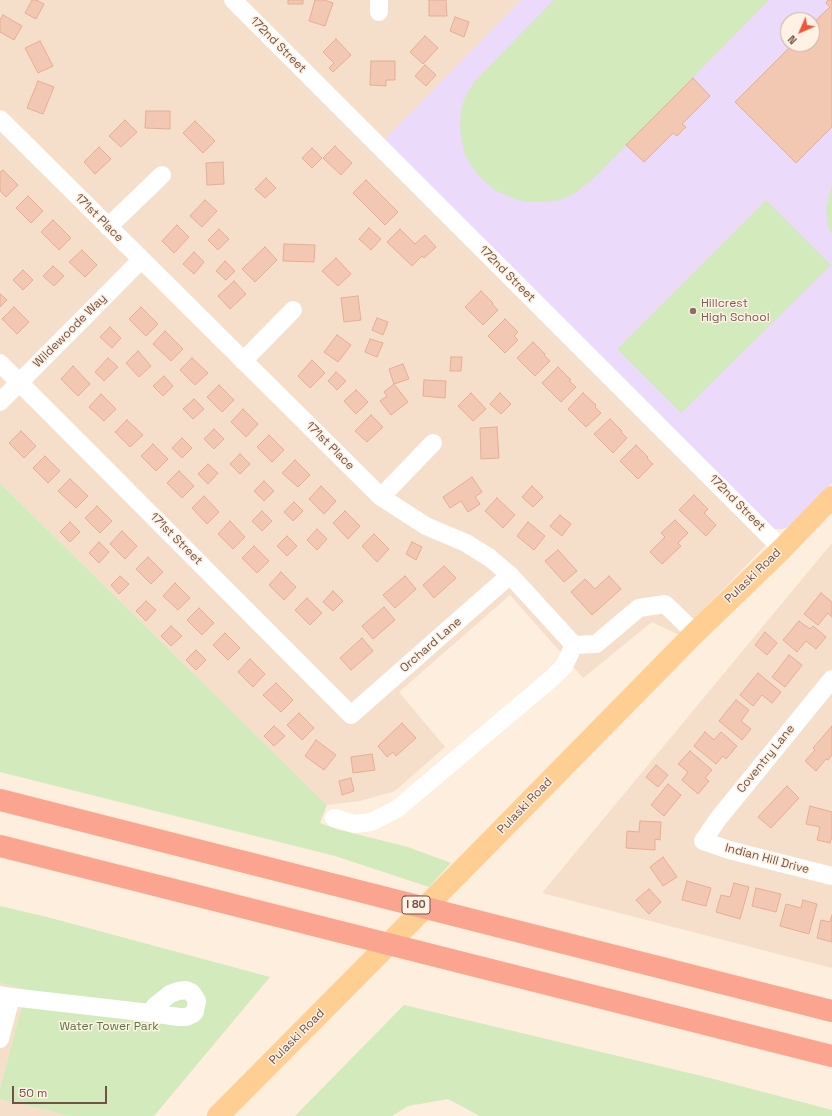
<!DOCTYPE html>
<style>
body{margin:0}
#map{position:relative;width:832px;height:1116px;overflow:hidden;background:#fdeedd;font-family:"Space Grotesk",sans-serif}
canvas{display:block}
.north{position:absolute;left:780px;top:12px;width:40px;height:40px;box-sizing:border-box;background:#fff2e4;border:1px solid #c7b2a4;border-radius:50%;rotate:225deg;font-size:11px;font-weight:700;line-height:16px;text-align:center;color:#735245}
.north::after{content:'';display:block;margin:auto;width:14px;height:18px;background:#ed563c;clip-path:polygon(50% 0,100% 100%,50% 72%,0 100%)}
.scale{position:absolute;left:12px;top:1086px;width:95px;height:18px;box-sizing:border-box;border:2px solid #735245;border-top:0;padding-left:5px;font-size:12px;line-height:14px;white-space:nowrap;color:#735245;-webkit-text-stroke:3px #fff2e4;paint-order:stroke}
</style>
<div id="map">
<canvas width="832" height="1116"></canvas>
<div class="north">N</div>
<div class="scale">50 m</div>
</div>
<script>
const g = document.querySelector('canvas').getContext('2d');
g.lineJoin = 'round';
function fillPath(path, color) {
  g.fillStyle = color;
  g.fill(path, 'evenodd');
}
function poly(rows) {
  const path = new Path2D();
  for (const r of rows) {
    path.moveTo(r[0], r[1]);
    for (let i = 2; i < r.length; i += 2) path.lineTo(r[i], r[i + 1]);
  }
  return path;
}
function stroke(path, color, width, dash) {
  g.strokeStyle = color;
  g.lineWidth = width;
  g.lineCap = dash ? 'butt' : 'round';
  g.setLineDash(dash || []);
  g.stroke(path);
}
function write(font, color, halo, rows, align = 'center') {
  g.font = font + ' "Space Grotesk",sans-serif';
  g.lineWidth = 3;
  g.setLineDash([]);
  g.textBaseline = 'middle';
  g.strokeStyle = halo;
  g.fillStyle = color;
  for (const [text, x, y, turn = 0] of rows) {
    g.save();
    g.translate(x, y);
    g.rotate((+turn || 0) * Math.PI / 180);
    g.textAlign = isNaN(turn) ? turn : align;
    if (halo) g.strokeText(text, 0, 0);
    g.fillText(text, 0, 0);
    g.restore();
  }
}
fillPath(poly([
 [0,0,521,0,384,140,767,544,679,635,652,622,583,678,510,595,399,692,445,747,395,791,360,801,327,805,0,483],
 [832,543,832,968,542,893],
 [0,983,26,990,0,1088],
 [0,1099,70,1116,0,1116]
]), '#f5dfcb');
fillPath(poly([
 [521,0,832,0,832,483,791,526,782,529,773,529,384,140],
 [788,20,812,20,812,44,788,44]
]), '#ebdaf9');
fillPath(poly([
 [554,0,769,0,592,180,579,190,570,196,560,200,541,202,526,202,514,199,495,190,480,177,475,171,465,155,463,146,460,129,461,111,464,100,469,90,475,81],
 [832,184,832,235,828,225,826,208],
 [766,200,831,265,681,413,617,349],
 [0,483,327,805,320,823,336,829,408,847,451,863,429,887,335,856,0,772],
 [0,906,47,917,270,977,154,1116,70,1116,0,1099,0,1088,26,990,0,983],
 [404,1005,710,1078,832,1110,832,1116,480,1116,448,1099,408,1106,392,1116,295,1116]
]), '#d2eabc');
const building = poly([
 [32,0,36,0,44,4,36,19,25,13,32,0],
 [288,0,303,0,303,4,288,4,288,0],
 [315,0,324,0,333,3,325,26,309,21,315,0],
 [429,0,446,0,447,16,429,16,429,0],
 [828,0,832,0,832,127,796,163,735,102,793,44,812,44,812,24,830,7,826,3,828,0],
 [3,15,22,26,14,40,0,32,0,20,3,15],
 [455,17,469,22,464,37,450,31,455,17],
 [425,36,438,48,423,64,410,52,425,36],
 [336,39,351,55,333,72,329,68,334,63,323,52,336,39],
 [40,41,53,66,38,73,25,48,40,41],
 [371,61,395,61,395,80,386,80,386,86,370,85,371,61],
 [425,65,436,75,426,86,415,76,425,65],
 [693,78,710,96,682,124,686,127,677,136,673,133,644,162,626,145,693,78],
 [38,81,54,87,43,114,27,108,38,81],
 [146,111,170,111,170,129,145,128,146,111],
 [125,120,137,132,121,147,109,136,125,120],
 [195,121,215,141,203,153,183,133,195,121],
 [335,146,352,163,341,175,323,158,335,146],
 [99,147,111,159,95,174,84,162,99,147],
 [312,148,322,158,312,168,302,158,312,148],
 [223,162,224,184,207,185,206,163,223,162],
 [3,170,18,185,6,197,0,191,0,172,3,170],
 [266,178,276,188,265,198,255,189,266,178],
 [366,180,398,212,385,225,353,193,366,180],
 [28,196,43,211,31,223,16,208,28,196],
 [205,200,217,211,202,227,190,216,205,200],
 [53,220,71,238,59,250,41,232,53,220],
 [177,225,189,237,174,253,162,241,177,225],
 [369,228,381,239,371,250,359,239,369,228],
 [219,229,229,239,218,250,208,240,219,229],
 [400,229,415,244,425,235,436,247,424,258,422,256,412,266,387,242,400,229],
 [284,244,315,245,314,262,283,261,284,244],
 [265,247,277,260,255,282,242,269,265,247],
 [82,250,97,265,85,277,69,262,82,250],
 [194,252,204,262,194,274,183,264,194,252],
 [336,258,351,274,338,286,322,271,336,258],
 [225,261,235,271,226,280,216,271,225,261],
 [53,266,64,276,54,286,43,276,53,266],
 [23,270,33,280,23,290,13,280,23,270],
 [234,281,246,294,230,309,218,296,234,281],
 [481,291,493,303,492,304,498,310,483,325,465,307,481,291],
 [0,294,7,300,0,307,0,294],
 [358,296,361,320,344,322,341,298,358,296],
 [14,307,29,322,17,334,2,319,14,307],
 [141,307,158,324,146,336,129,319,141,307],
 [377,318,388,322,383,335,372,330,377,318],
 [505,319,518,332,514,336,518,340,505,353,488,336,505,319],
 [110,327,121,338,112,348,100,337,110,327],
 [165,331,183,349,171,361,153,344,165,331],
 [337,335,351,345,338,362,324,352,337,335],
 [370,339,383,343,377,357,365,352,370,339],
 [533,342,545,354,544,355,550,361,535,376,517,358,533,342],
 [138,351,151,366,139,377,126,363,138,351],
 [451,357,462,357,461,371,450,371,451,357],
 [108,358,118,367,104,381,95,372,108,358],
 [192,358,208,373,195,385,180,370,192,358],
 [312,360,325,373,310,388,298,376,312,360],
 [403,364,409,379,394,384,389,369,403,364],
 [73,366,90,384,78,396,61,379,73,366],
 [558,367,571,380,569,381,576,387,561,402,542,383,558,367],
 [336,372,346,381,337,390,328,381,336,372],
 [164,376,173,386,163,396,153,386,164,376],
 [424,380,446,381,445,398,423,396,424,380],
 [394,384,408,402,391,415,380,401,387,396,384,392,394,384],
 [219,385,234,400,222,412,207,397,219,385],
 [356,390,368,402,356,414,344,401,356,390],
 [471,393,486,409,473,421,458,406,471,393],
 [500,393,511,404,501,414,490,404,500,393],
 [583,393,596,405,595,407,601,413,586,427,568,409,583,393],
 [101,394,116,409,104,421,89,407,101,394],
 [194,399,204,409,193,419,183,409,194,399],
 [243,409,258,424,246,437,231,422,243,409],
 [371,415,383,427,367,442,355,431,371,415],
 [610,419,622,431,621,432,627,438,613,453,594,434,610,419],
 [127,420,143,435,130,447,115,432,127,420],
 [497,427,499,458,481,459,480,428,497,427],
 [214,429,224,439,214,449,204,439,214,429],
 [21,431,36,446,24,458,9,443,21,431],
 [269,435,284,450,272,462,257,447,269,435],
 [182,438,192,448,182,458,172,448,182,438],
 [153,444,168,459,156,471,141,456,153,444],
 [636,445,648,457,647,458,653,464,638,479,620,461,636,445],
 [240,454,250,464,240,474,230,464,240,454],
 [45,456,60,471,48,483,33,468,45,456],
 [295,460,310,475,298,487,282,473,295,460],
 [208,464,218,473,208,484,198,474,208,464],
 [179,471,194,486,182,498,167,483,179,471],
 [472,477,482,492,475,497,480,504,468,512,461,501,450,508,443,497,472,477],
 [70,479,88,496,76,508,58,491,70,479],
 [264,481,274,491,264,501,254,491,264,481],
 [321,486,336,501,324,514,309,499,321,486],
 [532,486,543,497,533,507,522,497,532,486],
 [694,495,708,509,704,513,716,525,706,536,679,510,694,495],
 [204,496,219,512,207,524,192,508,204,496],
 [497,498,515,515,503,528,485,511,497,498],
 [294,502,303,511,293,521,284,512,294,502],
 [97,506,112,521,100,533,85,518,97,506],
 [262,511,272,521,262,531,252,521,262,511],
 [345,511,360,526,348,539,333,523,345,511],
 [560,515,571,524,562,536,550,526,560,515],
 [675,520,688,533,678,543,681,546,662,564,650,552,665,537,661,533,675,520],
 [230,521,245,537,233,549,218,534,230,521],
 [70,522,80,532,70,542,60,532,70,522],
 [528,522,545,536,534,550,517,536,528,522],
 [317,529,327,539,317,550,307,540,317,529],
 [122,531,137,546,125,559,110,544,122,531],
 [374,534,389,549,377,562,362,546,374,534],
 [287,536,297,546,287,556,277,546,287,536],
 [99,542,109,552,99,563,89,553,99,542],
 [412,542,422,547,416,560,406,554,412,542],
 [254,546,269,561,257,573,242,558,254,546],
 [558,550,577,571,564,582,545,561,558,550],
 [148,557,163,572,151,584,136,569,148,557],
 [444,566,456,578,434,598,423,585,444,566],
 [281,572,296,587,284,600,269,585,281,572],
 [120,576,129,584,119,594,111,585,120,576],
 [405,576,416,589,395,608,383,595,405,576],
 [609,576,621,589,592,615,571,592,585,579,595,589,609,576],
 [175,583,190,598,178,610,163,596,175,583],
 [333,591,343,601,333,611,323,602,333,591],
 [821,593,832,602,832,617,828,613,818,625,804,614,821,593],
 [307,598,322,613,310,625,295,610,307,598],
 [146,601,156,610,146,621,136,611,146,601],
 [384,607,395,620,373,639,362,626,384,607],
 [199,608,214,623,202,635,187,620,199,608],
 [799,621,810,629,813,626,826,637,816,649,806,641,797,652,783,640,799,621],
 [171,626,182,636,171,646,161,636,171,626],
 [765,632,777,643,767,655,755,645,765,632],
 [225,633,240,648,228,660,213,645,225,633],
 [362,638,373,651,351,670,340,658,362,638],
 [196,650,206,660,196,670,186,660,196,650],
 [789,655,802,665,785,687,772,677,789,655],
 [250,659,265,674,253,687,238,672,250,659],
 [758,673,781,692,772,703,762,695,753,706,740,695,758,673],
 [276,683,293,700,281,712,263,695,276,683],
 [736,700,749,710,741,721,751,729,742,740,719,721,736,700],
 [299,713,314,728,302,740,287,725,299,713],
 [402,723,416,738,396,756,393,752,387,757,378,746,402,723],
 [274,726,285,736,274,746,264,736,274,726],
 [832,726,832,755,828,760,826,759,816,771,805,761,815,750,813,748,832,726],
 [705,732,714,740,721,732,737,746,726,759,723,756,716,764,694,746,705,732],
 [316,740,336,755,324,770,305,756,316,740],
 [690,751,712,770,705,778,709,781,698,794,682,780,688,772,678,764,690,751],
 [372,754,375,770,353,773,351,757,372,754],
 [656,765,668,775,658,787,646,777,656,765],
 [351,778,354,791,342,795,339,781,351,778],
 [668,784,681,795,664,816,651,805,668,784],
 [787,786,799,798,771,828,758,817,787,786],
 [810,806,832,812,832,836,830,843,817,840,820,827,806,824,810,806],
 [640,821,661,822,660,840,655,839,655,850,626,848,627,831,639,832,640,821],
 [663,857,677,877,663,886,650,867,663,857],
 [687,881,711,888,706,906,682,900,687,881],
 [734,883,749,887,740,919,716,912,721,895,730,897,734,883],
 [756,888,781,894,776,912,752,906,756,888],
 [649,889,661,902,649,914,636,900,649,889],
 [803,900,817,904,809,934,780,926,786,904,801,908,803,900],
 [832,915,832,942,817,938,821,920,830,922,832,915]
]);
fillPath(building, '#f3c8b3');
stroke(building, '#e7ad93', 1);
stroke(poly([
 [233,0,782,549],
 [379,12,379,0],
 [0,119,381,497,426,526,466,543,490,558,510,575,574,645,596,644,639,608,665,604,695,633],
 [108,227,162,175],
 [243,361,293,310],
 [0,363,351,715,510,575],
 [0,402,141,260],
 [381,497,433,443],
 [832,679,718,819,703,841,729,850,832,876],
 [334,818,355,824,371,822,397,809,552,678,564,666,574,645],
 [0,995,11,997,150,1013,179,1017,186,1017,193,1014,195,1011,197,1001,194,996,191,992,186,990,178,991,170,994,155,1006,150,1013],
 [0,1039,11,997]
]), '#fff', 18);
stroke(poly([
 [218,1116,470,862,695,633,782,549,832,497]
]), '#ffce92', 22);
stroke(poly([
 [0,800,832,1011],
 [0,846,832,1056]
]), '#fba490', 22);
for (const [x, y, r, color] of [
 [693,311,4,"#8d6e63"]
]) {
  const dot = new Path2D();
  dot.arc(x, y, r, 0, 2 * Math.PI);
  g.fillStyle = color;
  g.fill(dot);
  stroke(dot, '#fff2e4', 1.5);
}
for (const [x, y, w] of [
 [416,905,28]
]) {
  const box = new Path2D();
  box.roundRect(x - w / 2, y - 9, w, 18, 3);
  g.fillStyle = '#fff2e4';
  g.fill(box);
  stroke(box, '#735245', 1);
}
write('bold 11px', '#735245', null, [
 ["I 80",416,905]
]);
write('12px', '#735245', '#fff2e4', [
 ["172nd Street",278,45,45],
 ["171st Place",99,218,45],
 ["172nd Street",507,274,45],
 ["Wildewoode Way",70,331,-45],
 ["171st Place",330,446,45],
 ["172nd Street",737,503,45],
 ["171st Street",176,539,45],
 ["Pulaski Road",753,576,-44],
 ["Orchard Lane",431,645,-41],
 ["Coventry Lane",766,759,-51],
 ["Pulaski Road",525,806,-46],
 ["Indian Hill Drive",767,859,15],
 ["Pulaski Road",297,1037,-45]
]);
write('12px', '#785e54', '#fff2e4', [
 ["Hillcrest",701,304],
 ["High School",701,318]
], 'left');
write('12px', '#54793d', '#fff2e4', [
 ["Water Tower Park",109,1027]
]);
</script>
